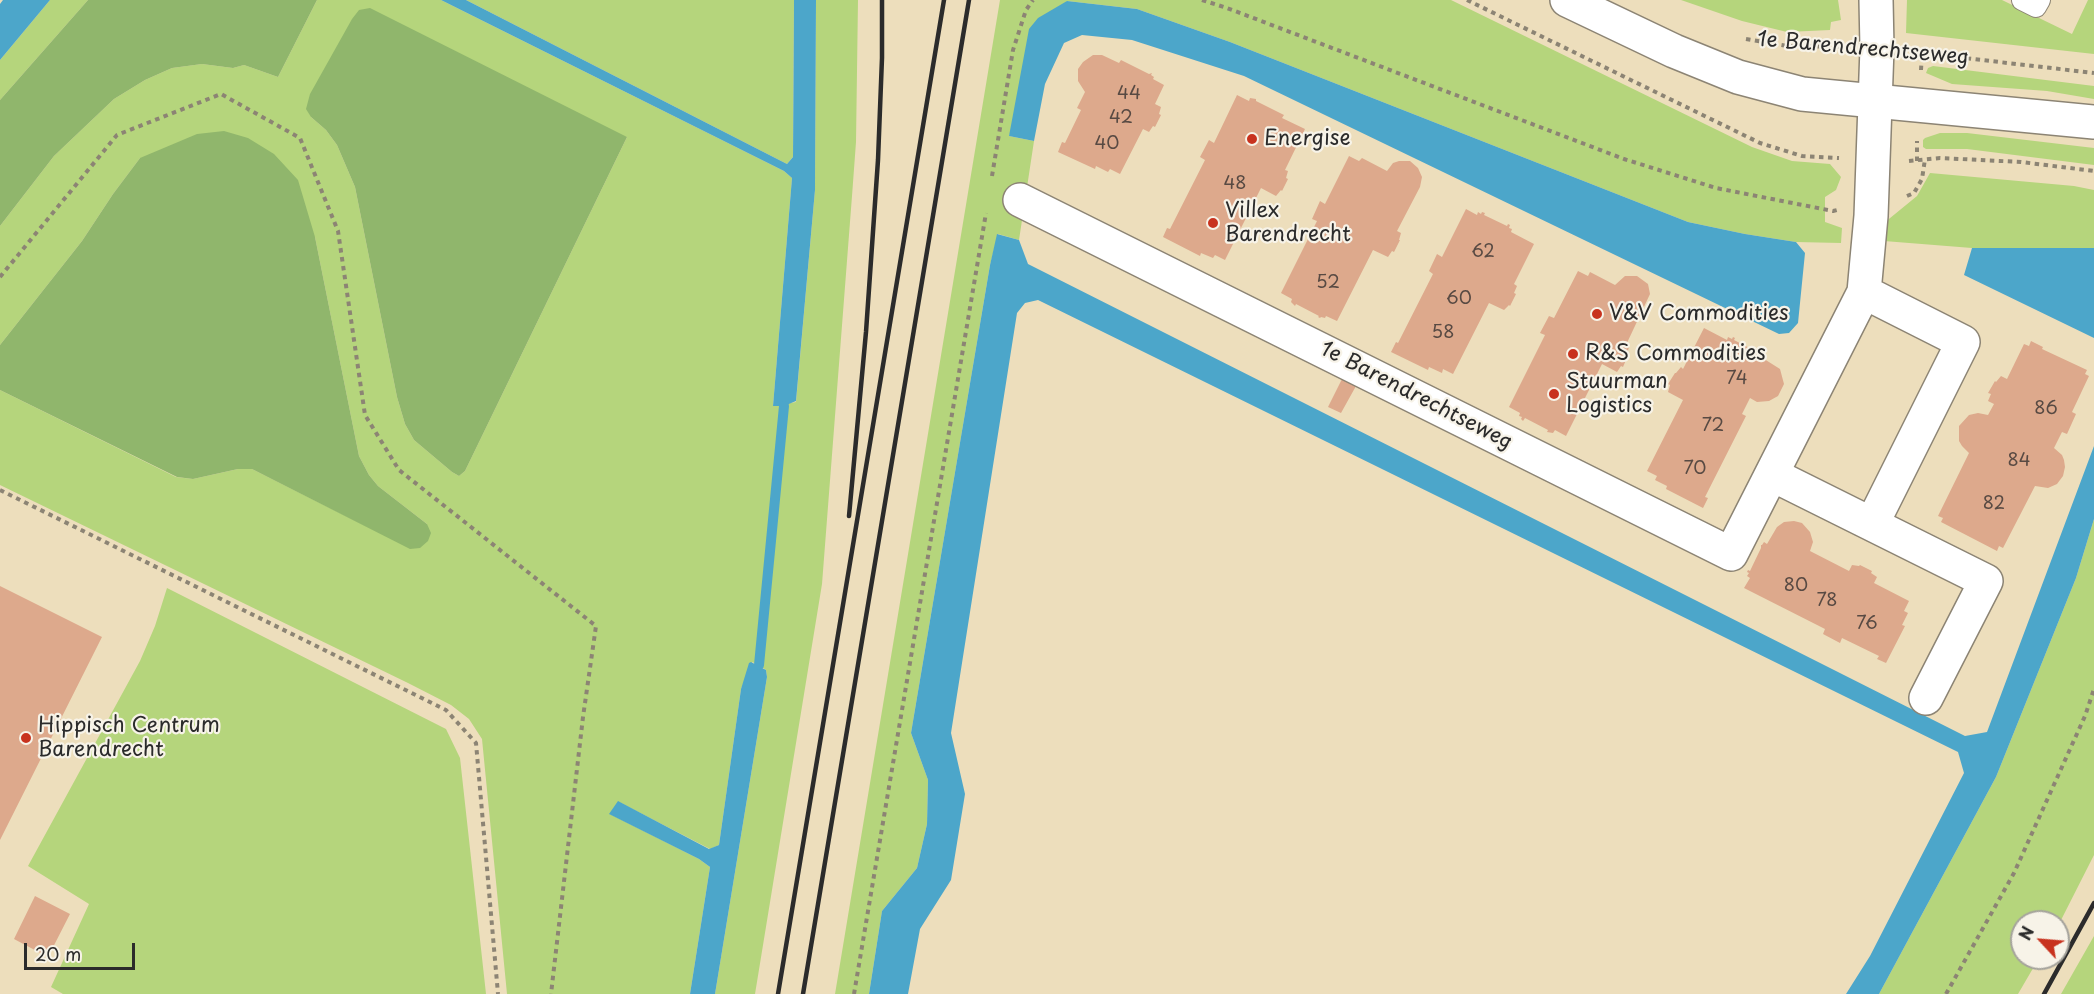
<!DOCTYPE html>
<style>
body{margin:0}
#map{position:relative;width:2094px;height:994px;overflow:hidden;background:#eddebc;font-family:"Playpen Sans",sans-serif}
canvas{display:block}
.north{position:absolute;left:2010px;top:910px;width:60px;height:60px;box-sizing:border-box;background:#f7f3e8;border:2px solid #a5a39c;border-radius:50%;rotate:296deg;font-size:16px;font-weight:700;line-height:24px;text-align:center;color:#2b2b2b}
.north::after{content:'';display:block;margin:auto;width:21px;height:27px;background:#c8321e;clip-path:polygon(50% 0,100% 100%,50% 72%,0 100%)}
.scale{position:absolute;left:24px;top:943px;width:111px;height:27px;box-sizing:border-box;border:3px solid #2b2b2b;border-top:0;padding-left:8px;font-size:18px;line-height:21px;white-space:nowrap;color:#2b2b2b;-webkit-text-stroke:4px #f7f3e8;paint-order:stroke}
</style>
<div id="map">
<canvas width="2094" height="994"></canvas>
<div class="north">N</div>
<div class="scale">20 m</div>
</div>
<script>
const g = document.querySelector('canvas').getContext('2d');
g.lineJoin = 'round';
function fillPath(path, color) {
  g.fillStyle = color;
  g.fill(path, 'evenodd');
}
function poly(rows) {
  const path = new Path2D();
  for (const r of rows) {
    path.moveTo(r[0], r[1]);
    for (let i = 2; i < r.length; i += 2) path.lineTo(r[i], r[i + 1]);
  }
  return path;
}
function stroke(path, color, width, dash) {
  g.strokeStyle = color;
  g.lineWidth = width;
  g.lineCap = dash ? 'butt' : 'round';
  g.setLineDash(dash || []);
  g.stroke(path);
}
function write(font, color, halo, rows, align = 'center') {
  g.font = font + ' "Playpen Sans",sans-serif';
  g.lineWidth = 4.5;
  g.setLineDash([]);
  g.textBaseline = 'middle';
  g.strokeStyle = halo;
  g.fillStyle = color;
  for (const [text, x, y, turn = 0] of rows) {
    g.save();
    g.translate(x, y);
    g.rotate((+turn || 0) * Math.PI / 180);
    g.textAlign = isNaN(turn) ? turn : align;
    if (halo) g.strokeText(text, 0, 0);
    g.fillText(text, 0, 0);
    g.restore();
  }
}
fillPath(poly([
 [50,0,88,0,0,100,0,60],
 [317,0,441,0,784,171,792,178,773,406,796,402,815,190,816,0,858,0,856,142,852,196,822,584,755,994,715,994,767,677,766,670,759,665,752,662,741,689,719,845,710,849,619,802,610,814,699,859,710,867,690,994,507,994,482,739,469,719,451,705,408,683,0,485,0,390,176,477,193,479,238,469,252,469,410,548,427,524,378,486,369,475,359,456,315,237,140,158,113,194,82,241,0,345,0,226,54,156,114,99,145,80,172,68,202,64,233,68,244,65,278,77],
 [311,117,627,137,465,471,459,476,452,472,414,440,405,424,397,397,355,187,337,145,326,130],
 [466,0,794,0,793,157,787,164],
 [1000,0,1451,0,1752,147,1792,161,1830,164,1841,177,1836,190,1825,197,1825,222,1842,228,1841,243,1796,242,1745,234,1688,222,1230,42,1137,9,1067,1,1009,136,1034,141,1019,240,998,234,990,265,911,733,928,780,927,824,917,868,882,911,869,994,835,994],
 [1681,0,1838,0,1841,20,1831,22,1830,30,1787,32,1742,21],
 [1907,0,2002,0,2072,34,2088,0,2094,0,2094,54,1906,33],
 [1933,66,2094,86,2094,99,2047,91,1952,84,1926,73,1928,68],
 [1940,133,1967,133,2094,148,2094,165,1967,149,1926,149,1923,147,1923,140,1925,138],
 [1930,173,2074,186,2094,190,2094,248,1972,248,1884,241,1884,223,1917,196],
 [2094,519,2094,855,2058,926,2058,922,2022,922,2022,958,2039,958,2018,994,1879,994,1996,777,2076,578],
 [167,588,446,729,460,758,486,994,63,994,51,987,89,904,28,866,140,661,155,626],
 [2094,936,2094,994,2061,994]
]), '#b5d57c');
fillPath(poly([
 [88,0,317,0,278,77,244,65,233,68,202,64,172,68,145,80,114,99,54,156,0,226,0,100],
 [370,8,627,137,465,471,459,476,452,472,414,440,405,424,397,397,355,187,337,145,326,130,311,117,306,109,310,94,352,19,359,10],
 [224,131,248,138,274,154,298,180,315,237,359,456,369,475,378,486,427,524,431,533,428,541,420,548,410,549,252,469,238,469,193,479,177,477,0,390,0,345,82,241,113,194,140,158,197,134]
]), '#90b66c');
fillPath(poly([
 [3,0,50,0,0,60,0,4],
 [441,0,466,0,787,164,793,157,794,0,816,0,815,190,796,401,784,406,773,406,792,178,784,171],
 [1067,1,1137,9,1230,42,1688,222,1745,234,1796,242,1805,253,1798,323,1789,333,1779,334,1244,76,1132,40,1082,35,1064,43,1045,84,1034,141,1009,136,1029,29,1038,18],
 [997,234,1019,240,1028,264,1965,736,1987,732,2094,446,2094,519,2076,578,1996,777,1879,994,1846,994,1870,956,1964,773,1958,752,1038,300,1025,303,1017,313,951,733,965,794,951,880,920,929,908,994,869,994,882,911,917,868,927,824,928,780,911,733,990,265],
 [1972,248,2094,248,2094,338,1964,275],
 [751,662,766,670,767,677,715,994,690,994,710,867,699,859,609,814,618,801,709,849,719,845,741,689,749,663]
]), '#4ca6ca');
stroke(poly([
 [759,665,784,406]
]), '#4ca6ca', 10);
fillPath(poly([
 [1093,55,1102,55,1119,63,1121,60,1149,74,1152,73,1151,75,1154,77,1153,79,1164,85,1155,104,1161,107,1159,114,1161,115,1155,127,1153,126,1149,132,1143,129,1120,174,1110,169,1108,172,1096,166,1095,169,1058,152,1062,142,1065,143,1081,110,1077,108,1085,92,1078,81,1078,69,1083,62],
 [1237,95,1249,101,1250,98,1256,99,1256,101,1284,115,1282,118,1305,129,1285,170,1288,171,1286,178,1288,179,1282,191,1281,190,1276,196,1261,188,1225,260,1215,255,1213,258,1201,253,1200,256,1163,237,1167,228,1170,229,1205,160,1200,157,1209,140,1214,143],
 [1349,156,1359,161,1362,158,1387,171,1393,163,1399,161,1410,161,1418,168,1422,177,1420,187,1397,231,1401,233,1399,240,1400,240,1394,252,1392,251,1388,257,1373,250,1337,321,1326,316,1325,318,1321,317,1320,318,1318,317,1319,316,1296,304,1295,306,1291,302,1292,299,1281,293,1317,221,1312,219,1320,201,1325,204],
 [1466,209,1477,215,1478,212,1481,214,1482,212,1485,213,1484,215,1507,226,1508,224,1510,225,1509,228,1512,229,1511,232,1534,244,1514,284,1517,286,1514,293,1516,294,1510,306,1509,305,1504,310,1489,303,1453,374,1443,369,1442,373,1429,367,1428,370,1391,352,1396,342,1398,343,1433,274,1429,271,1437,254,1442,257],
 [1578,271,1588,276,1590,272,1615,285,1625,276,1637,276,1648,284,1650,294,1626,345,1629,347,1627,354,1628,355,1623,367,1621,366,1617,372,1602,364,1566,436,1555,430,1553,433,1547,432,1548,430,1525,418,1523,421,1521,419,1522,417,1519,416,1520,413,1509,407,1545,335,1540,333,1549,316,1554,318],
 [1704,328,1727,340,1728,337,1732,339,1733,337,1735,338,1734,340,1757,352,1758,349,1760,351,1759,353,1763,354,1761,357,1780,369,1784,384,1778,396,1769,401,1757,402,1750,398,1742,414,1746,416,1705,497,1708,498,1703,508,1666,489,1667,486,1655,480,1657,476,1647,471,1683,400,1668,392,1670,385,1668,384,1675,373,1676,373,1681,367,1683,369],
 [2031,341,2043,347,2042,349,2087,370,2085,374,2089,376,2072,412,2076,414,2067,434,2062,432,2054,448,2062,455,2064,460,2065,467,2063,476,2057,484,2048,488,2035,486,2003,548,1999,546,1997,551,1941,522,1943,518,1938,516,1969,453,1962,446,1959,441,1959,426,1969,415,1978,413,1988,415,1994,404,1988,401,1991,394,1988,393,1995,381,1996,382,2001,376,2007,379,2024,344,2029,346],
 [1342,379,1356,386,1341,413,1328,407],
 [1794,521,1802,523,1810,532,1813,542,1810,551,1849,571,1852,565,1859,566,1860,565,1872,571,1871,573,1877,577,1874,583,1909,601,1904,611,1908,613,1902,625,1905,626,1886,663,1877,659,1879,656,1842,638,1840,643,1823,634,1825,629,1744,588,1750,578,1747,576,1749,573,1747,572,1748,570,1750,571,1761,548,1761,545,1762,545,1764,542,1767,544,1777,527,1784,522],
 [0,586,102,637,0,840],
 [35,896,70,914,48,957,14,939]
]), '#dda98c');
const lane = poly([
 [2022,0,2036,7,2040,0]
]);
const street = poly([
 [1020,200,1731,554,1864,292,1871,216,1877,48,1876,0],
 [1864,292,1963,342,1872,524],
 [1773,475,1986,581,1926,698]
]);
const secondary = poly([
 [1567,0,1674,51,1738,77,1802,94,2094,122]
]);
stroke(lane, '#8c8474', 22);
stroke(street, '#8c8474', 36);
stroke(secondary, '#8c8474', 36);
stroke(poly([
 [1202,0,1227,8,1624,159,1716,188,1833,211,1837,210],
 [1467,0,1760,143,1802,156,1839,158],
 [1746,39,1787,46,1843,47],
 [1913,52,2094,73],
 [1921,70,1922,53],
 [1909,161,1940,158,2021,162,2094,171],
 [1917,161,1917,141],
 [992,176,1013,50,1026,10,1033,0],
 [1907,196,1914,193,1922,179,1925,159],
 [0,277,117,135,221,94,300,138,338,231,365,415,399,470,596,626,583,717,551,994],
 [0,490,446,710,476,743,498,994],
 [854,994,986,213],
 [1946,994,2014,873,2085,716,2094,689]
]), '#8c8474', 4, [4.5, 4.5]);
stroke(lane, '#fff', 20);
stroke(street, '#fff', 33);
stroke(secondary, '#fff', 33);
stroke(poly([
 [849,516,866,332,878,160,882,58,882,0],
 [778,994,944,0],
 [803,994,969,0],
 [2044,994,2094,903]
]), '#2b2b2b', 4.5);
for (const [x, y, r, color] of [
 [1252,139,6,"#c8321e"],
 [1213,223,6,"#c8321e"],
 [1597,314,6,"#c8321e"],
 [1573,354,6,"#c8321e"],
 [1554,394,6,"#c8321e"],
 [26,738,6,"#c8321e"]
]) {
  const dot = new Path2D();
  dot.arc(x, y, r, 0, 2 * Math.PI);
  g.fillStyle = color;
  g.fill(dot);
  stroke(dot, '#f7f3e8', 2);
}
write('18px', '#584a43', null, [
 ["44",1129,94],
 ["42",1121,118],
 ["40",1107,144],
 ["48",1235,184],
 ["62",1483,252],
 ["52",1328,283],
 ["60",1459,299],
 ["58",1443,333],
 ["74",1737,379],
 ["86",2046,409],
 ["72",1713,426],
 ["84",2019,461],
 ["70",1695,469],
 ["82",1994,504],
 ["80",1796,586],
 ["78",1827,601],
 ["76",1867,624]
]);
write('21px', '#2b2b2b', '#f7f3e8', [
 ["1e Barendrechtseweg",1863,49,5],
 ["1e Barendrechtseweg",1416,396,27]
]);
write('21px', '#2b2b2b', '#f7f3e8', [
 ["Energise",1264,139],
 ["Villex",1225,211],
 ["Barendrecht",1225,235],
 ["V&V Commodities",1609,314],
 ["R&S Commodities",1585,354],
 ["Stuurman",1566,382],
 ["Logistics",1566,406],
 ["Hippisch Centrum",38,726],
 ["Barendrecht",38,750]
], 'left');
</script>
